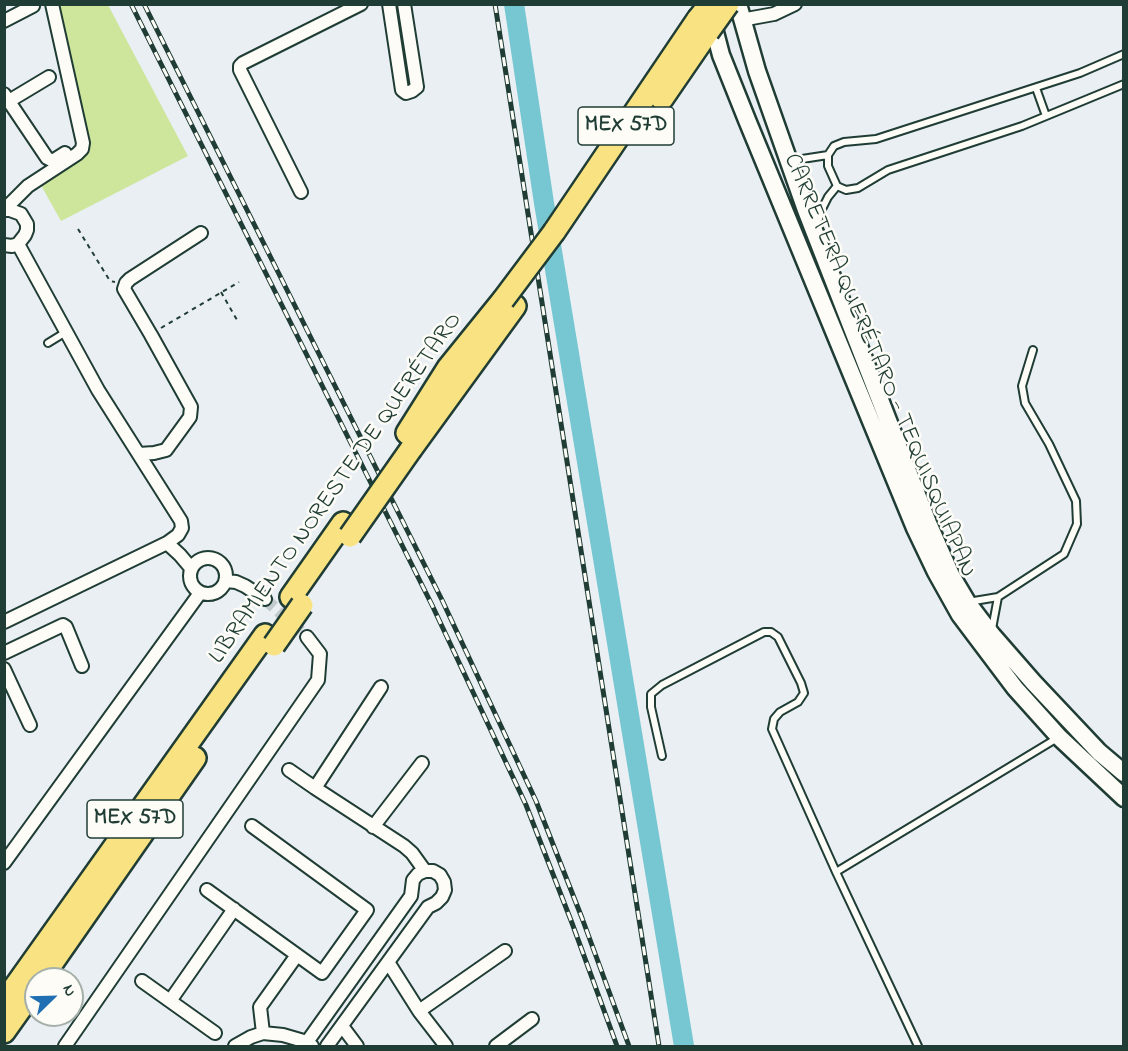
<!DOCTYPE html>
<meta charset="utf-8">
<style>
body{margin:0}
#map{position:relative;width:1128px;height:1051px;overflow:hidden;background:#eaeff4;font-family:"Indie Flower",sans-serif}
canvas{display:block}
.frame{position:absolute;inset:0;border:6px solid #1f3d34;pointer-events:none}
.north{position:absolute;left:24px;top:967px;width:60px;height:60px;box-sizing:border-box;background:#fdfcf7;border:2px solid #a4b0a9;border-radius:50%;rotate:67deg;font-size:16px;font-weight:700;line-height:24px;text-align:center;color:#1f3d34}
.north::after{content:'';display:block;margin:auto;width:21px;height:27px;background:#1f6fb2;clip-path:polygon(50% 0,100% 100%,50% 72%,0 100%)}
</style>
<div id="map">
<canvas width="1128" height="1051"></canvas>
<div class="frame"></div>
<div class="north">N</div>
</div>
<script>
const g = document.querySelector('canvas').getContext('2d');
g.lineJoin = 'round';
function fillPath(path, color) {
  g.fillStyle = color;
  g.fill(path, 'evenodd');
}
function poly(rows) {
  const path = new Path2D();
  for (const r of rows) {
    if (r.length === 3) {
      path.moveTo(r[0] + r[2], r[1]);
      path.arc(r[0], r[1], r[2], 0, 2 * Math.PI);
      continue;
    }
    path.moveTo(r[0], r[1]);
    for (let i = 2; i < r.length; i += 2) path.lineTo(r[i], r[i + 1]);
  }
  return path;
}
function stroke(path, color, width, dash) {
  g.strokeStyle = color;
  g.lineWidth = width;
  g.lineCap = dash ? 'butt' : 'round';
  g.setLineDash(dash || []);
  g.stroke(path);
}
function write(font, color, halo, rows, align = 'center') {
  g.font = font + ' "Indie Flower",sans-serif';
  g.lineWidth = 5;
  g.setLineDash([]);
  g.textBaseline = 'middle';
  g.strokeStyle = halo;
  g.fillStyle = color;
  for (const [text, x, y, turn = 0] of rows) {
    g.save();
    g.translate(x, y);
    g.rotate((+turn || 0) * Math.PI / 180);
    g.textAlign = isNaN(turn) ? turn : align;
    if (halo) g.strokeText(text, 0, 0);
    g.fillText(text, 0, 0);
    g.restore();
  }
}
fillPath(poly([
 [45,5,108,5,188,156,61,221,38,180,81,153]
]), '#cde69c');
stroke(poly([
 [514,4,544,203,684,1046]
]), '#77c7d2', 20);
stroke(poly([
 [265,599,307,637]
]), '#c1cbce', 12, [12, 6]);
const lane = poly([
 [1036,88,1046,116],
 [828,155,828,166,837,186,846,190,858,188,888,170,1022,126,1124,84],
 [789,161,828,155,834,146,844,142,876,139,1080,73,1124,54],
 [817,225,822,209,828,197,837,186],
 [48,343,66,332],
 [968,602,998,597,1064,554,1077,524,1076,501,1049,444,1025,403,1022,386,1033,350],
 [992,629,998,597],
 [662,756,651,707,651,694,662,685,764,632,771,632,778,637,801,683,804,693,798,702,780,712,774,719,772,729,836,872,918,1046],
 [836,872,1059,737]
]);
const street = poly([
 [389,4,402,90,406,93,412,91,417,87,404,4],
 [741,20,774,14,795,4],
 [4,21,33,6],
 [4,94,47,158,51,160,54,160,65,153],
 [9,101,49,77],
 [301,192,240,70,240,66,243,63,361,4],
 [4,210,28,186,77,154,82,149,83,143,52,4],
 [4,210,10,210,21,214,27,224,27,230,25,235,18,244,12,246,4,245],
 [139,454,154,453,166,450,190,417,191,407,151,335,124,289,126,283,130,279,201,233],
 [167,543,180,555,191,568],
 [208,576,18],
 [226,581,236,582,245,586,265,599],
 [4,622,167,543,178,535,182,528,181,521,98,390,18,244],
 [4,653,63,625,66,627,82,666],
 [4,669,30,725],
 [289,770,315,788,404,846,412,853,425,871],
 [315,788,381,687],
 [373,827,422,763],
 [4,863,200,593],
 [207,890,322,973,367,910,252,826],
 [388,962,419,1011,446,1046],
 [142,981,215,1033],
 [170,1001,234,909],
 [419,1011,505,951],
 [342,1026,357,1046],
 [263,1033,260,1007,297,955],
 [307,1042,411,896,413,880,418,874,425,871,433,871,440,875,444,882,445,890,442,897,436,903,428,907,327,1046],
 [65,1046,318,680,320,654,307,637],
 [235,1046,251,1037,263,1033,283,1035,307,1042,312,1046],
 [496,1046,532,1019]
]);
const secondary = poly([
 [738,4,757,71,806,210,928,523,951,575,967,602,992,635,1033,682,1099,752,1124,773],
 [711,17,721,55,747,120,915,528,936,572,960,615,1015,688,1059,737,1124,798]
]);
const highway = poly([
 [662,99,708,32],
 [554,232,698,19],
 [407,433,448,368,503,300],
 [411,449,515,306],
 [291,597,343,523],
 [41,979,195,758],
 [4,1002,265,635],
 [4,1032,36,987]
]);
stroke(lane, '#1f3d34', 10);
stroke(street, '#1f3d34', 16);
stroke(secondary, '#1f3d34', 21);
stroke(highway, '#1f3d34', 26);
stroke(poly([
 [78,229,110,281,115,282],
 [221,292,237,320],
 [161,328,239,282]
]), '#1f3d34', 2, [4.5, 4.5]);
stroke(lane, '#fdfcf7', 6);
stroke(street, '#fdfcf7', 12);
stroke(secondary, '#fdfcf7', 16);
stroke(highway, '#f8e281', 21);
const rail = poly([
 [131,4,432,605,526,805,572,923,617,1046],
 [144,4,442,600,536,801,582,918,629,1046],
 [495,4,659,1046]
]);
stroke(rail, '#1f3d34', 5);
stroke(rail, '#fdfcf7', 3, [9]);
const highwayBridge = poly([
 [698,19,710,4],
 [708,32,728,4],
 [503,300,554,232],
 [350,536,411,449],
 [274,645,302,605]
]);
stroke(highwayBridge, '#1f3d34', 26, []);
stroke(highwayBridge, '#f8e281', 21);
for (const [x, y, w] of [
 [626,126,96],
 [135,819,96]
]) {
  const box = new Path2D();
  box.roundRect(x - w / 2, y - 19, w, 38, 4.5);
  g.fillStyle = '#fdfcf7';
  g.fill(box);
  stroke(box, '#1f3d34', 1.5);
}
write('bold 22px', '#1f3d34', null, [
 ["MEX 57D",626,126],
 ["MEX 57D",135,819]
]);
write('24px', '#1f3d34', '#fdfcf7', [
 ["CARRETERA QUERÉTARO - TEQUISQUIAPAN",878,366,67],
 ["LIBRAMIENTO NORESTE DE QUERÉTARO",337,489,-55]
]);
</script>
